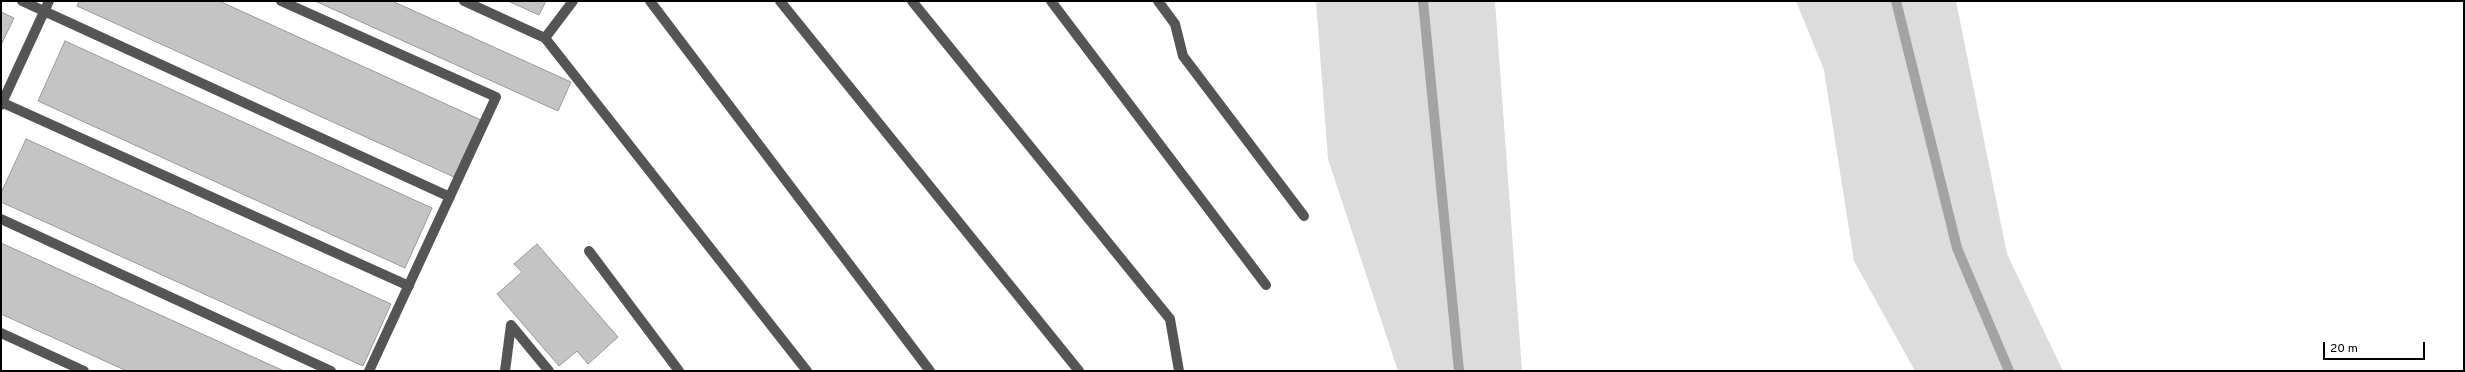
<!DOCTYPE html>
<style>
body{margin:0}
#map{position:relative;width:2465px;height:372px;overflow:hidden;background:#fff;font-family:Overpass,sans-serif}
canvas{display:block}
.frame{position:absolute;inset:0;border:2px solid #000;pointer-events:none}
.scale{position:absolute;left:2323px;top:342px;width:102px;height:18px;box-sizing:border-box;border:2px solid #000;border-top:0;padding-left:5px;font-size:12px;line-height:14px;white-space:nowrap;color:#000;-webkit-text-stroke:3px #fff;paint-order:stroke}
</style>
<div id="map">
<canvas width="2465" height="372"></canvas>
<div class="frame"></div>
<div class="scale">20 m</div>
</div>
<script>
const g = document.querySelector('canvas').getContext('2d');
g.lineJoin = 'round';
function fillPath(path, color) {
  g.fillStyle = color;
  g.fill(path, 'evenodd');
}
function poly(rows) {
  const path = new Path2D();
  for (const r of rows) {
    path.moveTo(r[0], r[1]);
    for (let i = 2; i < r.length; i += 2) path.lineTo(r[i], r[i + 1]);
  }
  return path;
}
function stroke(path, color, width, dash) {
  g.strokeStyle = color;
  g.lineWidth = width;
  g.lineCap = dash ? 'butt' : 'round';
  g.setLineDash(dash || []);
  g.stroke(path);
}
fillPath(poly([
 [1316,1,1495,1,1522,371,1398,371,1328,159],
 [1796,1,1956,1,2007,254,2063,371,1915,371,1854,261,1824,70]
]), '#dcdcdc');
stroke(poly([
 [1423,1,1459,371],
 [1896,1,1957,248,2009,371]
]), '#a3a3a3', 10);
const building = poly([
 [79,1,219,1,481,120,454,177,77,6,79,1],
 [315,1,392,1,571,82,558,111,315,1],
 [508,1,546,1,539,15,508,1],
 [1,12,14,18,1,45,1,12],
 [65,41,432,208,405,268,38,101,65,41],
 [26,139,391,304,363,366,1,202,1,193,26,139],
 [1,243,284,371,127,371,1,314,1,243],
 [537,244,618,337,588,364,577,351,559,366,497,294,522,272,514,264,537,244]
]);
fillPath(building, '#c4c4c4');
stroke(building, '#999', 1);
stroke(poly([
 [22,1,450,197],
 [281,1,496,97,369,371],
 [464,1,545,38,807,371],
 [650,1,930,371],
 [780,1,1079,371],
 [912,1,1170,319,1179,371],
 [1051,1,1266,285],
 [1158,1,1175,24,1183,56,1304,216],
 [545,38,573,1],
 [1,102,409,286],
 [1,105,49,1],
 [1,219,331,371],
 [589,251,679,371],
 [1,333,84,371],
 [505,371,511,325,549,371]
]), '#555', 10);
</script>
